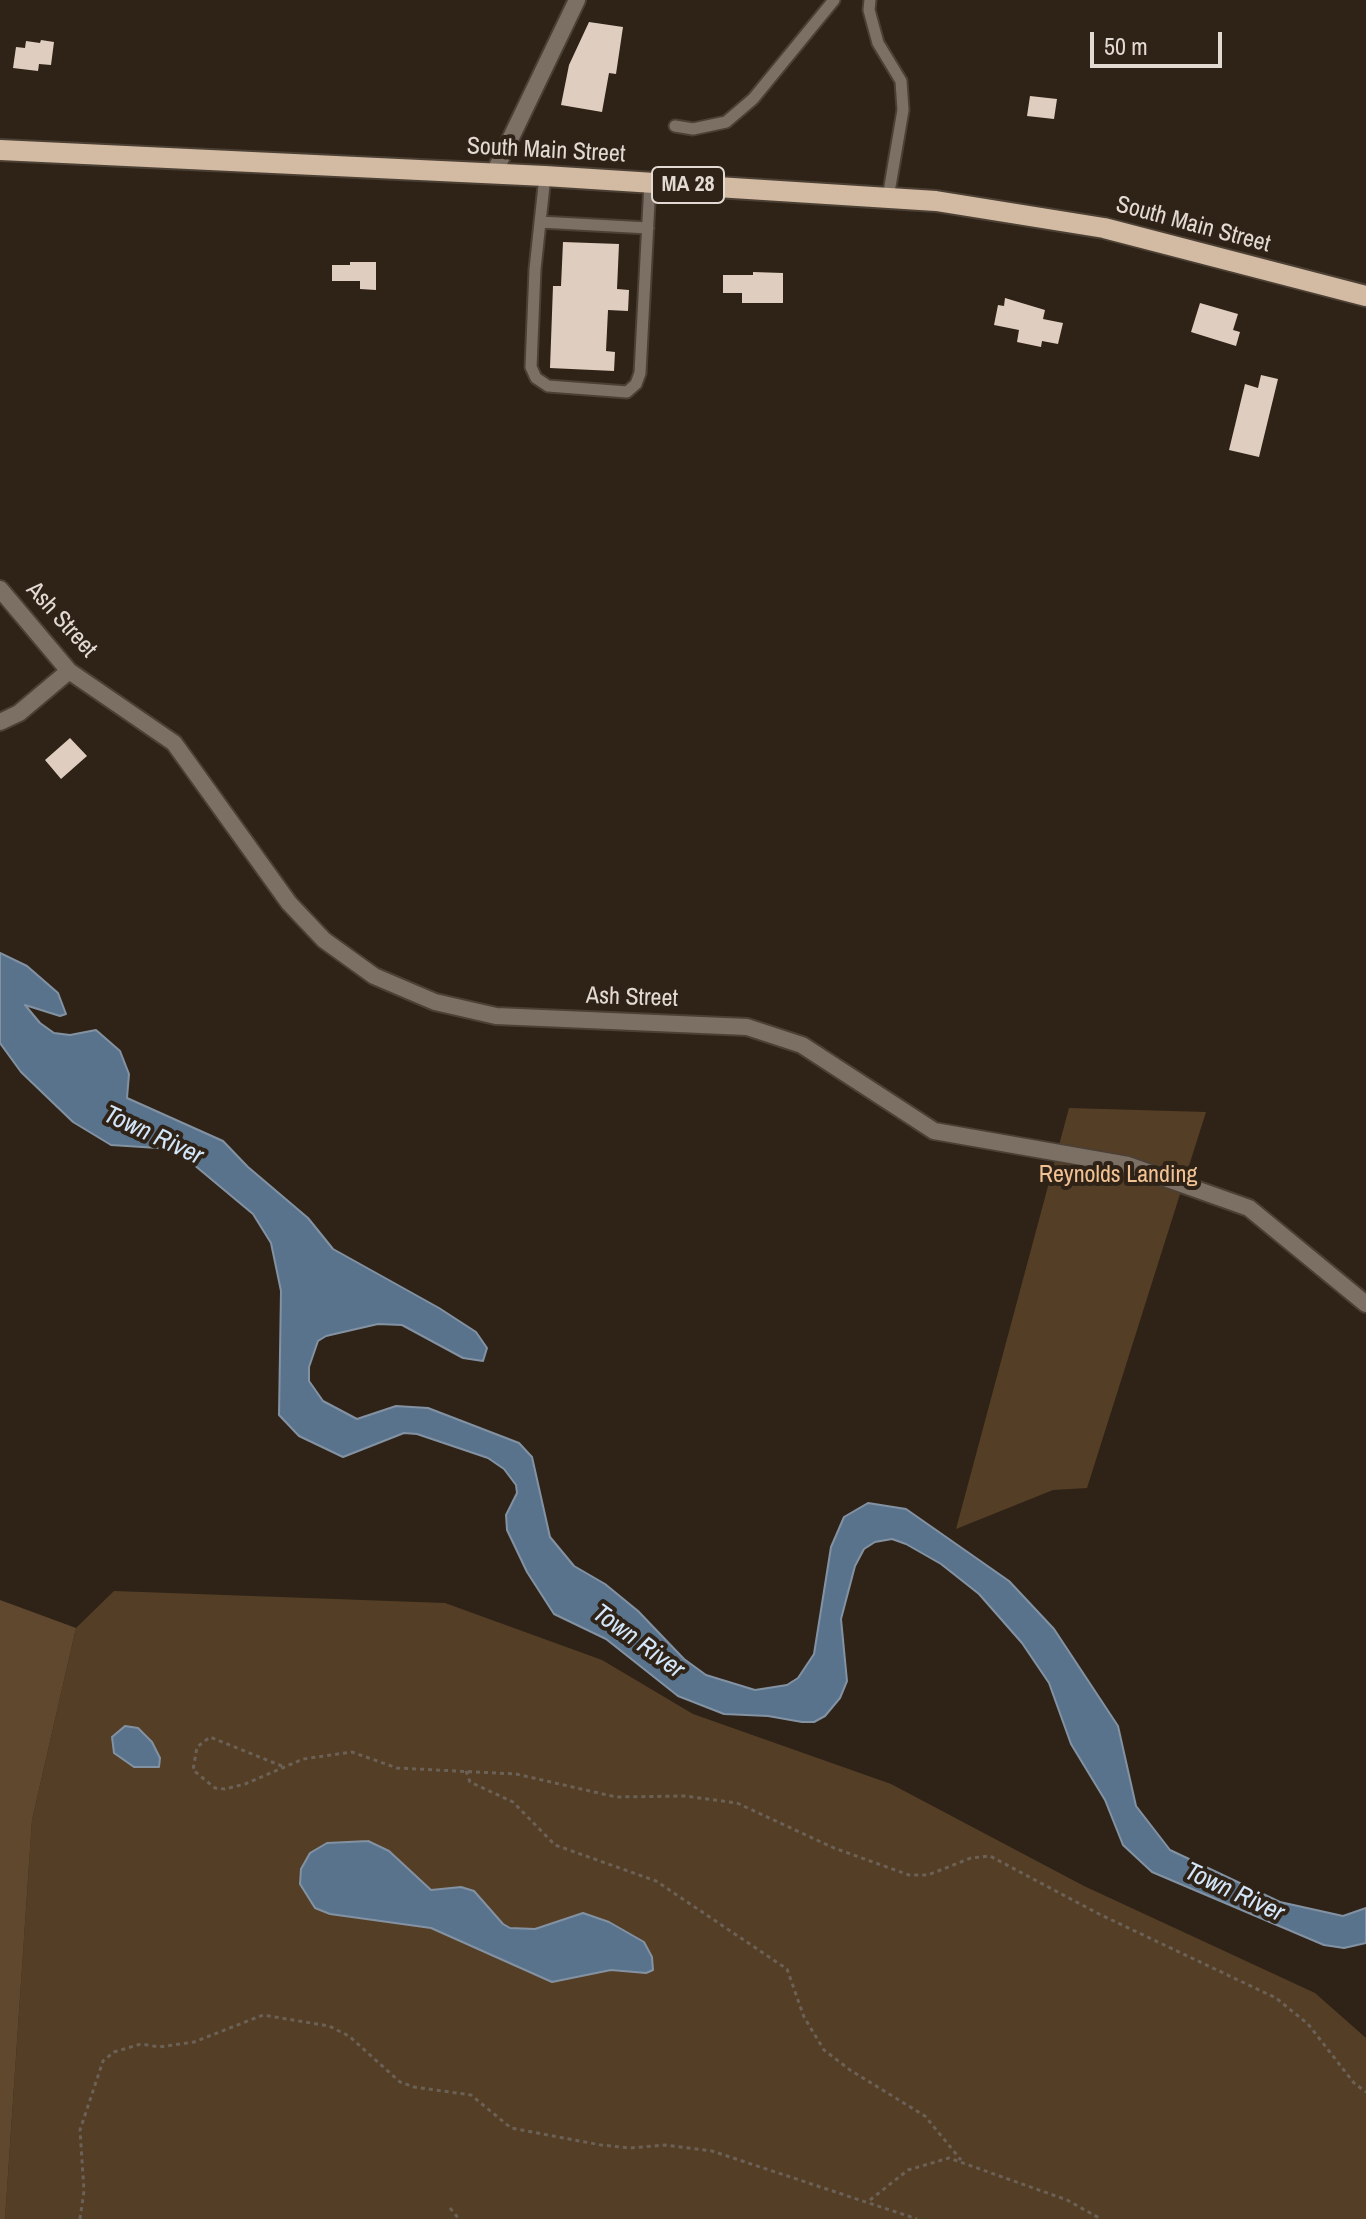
<!DOCTYPE html>
<style>
body{margin:0}
#map{position:relative;width:1366px;height:2219px;overflow:hidden;background:#2f2317;font-family:"Archivo Narrow",sans-serif}
canvas{display:block}
.scale{position:absolute;left:1090px;top:32px;width:132px;height:36px;box-sizing:border-box;border:4px solid #e3dbd3;border-top:0;padding-left:10px;font-size:24px;line-height:28px;white-space:nowrap;color:#e3dbd3;-webkit-text-stroke:6px #2f2317;paint-order:stroke}
</style>
<div id="map">
<canvas width="1366" height="2219"></canvas>
<div class="scale">50 m</div>
</div>
<script>
const g = document.querySelector('canvas').getContext('2d');
g.lineJoin = 'round';
function fillPath(path, color) {
  g.fillStyle = color;
  g.fill(path, 'evenodd');
}
function poly(rows) {
  const path = new Path2D();
  for (const r of rows) {
    path.moveTo(r[0], r[1]);
    for (let i = 2; i < r.length; i += 2) path.lineTo(r[i], r[i + 1]);
  }
  return path;
}
function stroke(path, color, width, dash) {
  g.strokeStyle = color;
  g.lineWidth = width;
  g.lineCap = dash ? 'butt' : 'round';
  g.setLineDash(dash || []);
  g.stroke(path);
}
function write(font, color, halo, rows, align = 'center') {
  g.font = font + ' "Archivo Narrow",sans-serif';
  g.lineWidth = 8;
  g.setLineDash([]);
  g.textBaseline = 'middle';
  g.strokeStyle = halo;
  g.fillStyle = color;
  for (const [text, x, y, turn = 0] of rows) {
    g.save();
    g.translate(x, y);
    g.rotate((+turn || 0) * Math.PI / 180);
    g.textAlign = isNaN(turn) ? turn : align;
    if (halo) g.strokeText(text, 0, 0);
    g.fillText(text, 0, 0);
    g.restore();
  }
}
fillPath(poly([
 [1069,1108,1206,1112,1087,1488,1053,1490,956,1529],
 [114,1591,445,1603,602,1660,693,1714,891,1784,1084,1886,1315,1993,1366,2038,1366,2219,5,2219,32,1820,76,1628]
]), '#553e26');
fillPath(poly([
 [0,1600,76,1628,32,1820,5,2219,0,2219]
]), '#60482f');
const water = poly([
 [0,953,27,966,58,993,66,1014,60,1016,25,1005,40,1023,54,1033,70,1035,96,1030,120,1051,129,1074,127,1098,223,1141,248,1167,308,1218,333,1249,439,1308,476,1332,487,1348,483,1361,463,1358,402,1325,378,1324,326,1336,318,1341,309,1367,309,1381,323,1401,357,1419,396,1406,428,1408,519,1443,532,1457,550,1537,574,1566,605,1584,638,1611,684,1659,706,1675,755,1690,787,1685,798,1678,814,1654,831,1547,844,1517,868,1503,906,1509,1009,1581,1054,1629,1118,1726,1136,1806,1170,1850,1280,1902,1343,1916,1366,1908,1366,1943,1344,1948,1324,1945,1152,1872,1123,1845,1105,1800,1071,1744,1049,1683,1022,1643,979,1594,941,1564,906,1544,892,1539,875,1542,864,1549,855,1566,841,1619,847,1681,840,1698,825,1716,814,1722,802,1722,768,1716,724,1714,678,1696,606,1639,554,1614,527,1572,507,1530,506,1515,517,1493,516,1485,504,1469,488,1458,417,1434,404,1433,343,1457,299,1436,279,1415,281,1291,271,1243,253,1214,193,1164,175,1152,158,1148,111,1145,73,1122,21,1072,0,1043,0,953],
 [125,1726,138,1728,152,1742,160,1758,159,1767,134,1767,114,1753,112,1737,125,1726],
 [368,1841,389,1851,431,1890,461,1887,474,1891,503,1924,510,1928,535,1929,583,1913,609,1922,644,1942,652,1957,653,1970,646,1973,611,1970,552,1982,431,1928,330,1914,315,1908,300,1884,301,1869,310,1853,327,1843,368,1841]
]);
fillPath(water, '#5a738d');
stroke(water, '#8392a2', 2);
fillPath(poly([
 [589,22,623,27,616,74,609,73,602,112,561,105,569,65],
 [41,40,54,42,51,65,39,64,38,71,13,68,16,47,25,48,26,41,40,43],
 [1030,96,1057,99,1054,119,1027,116],
 [563,242,619,244,617,289,629,290,628,311,608,310,606,351,615,352,614,371,550,368,553,286,561,286],
 [350,262,376,262,376,290,360,289,360,281,332,281,332,265,350,265],
 [753,272,783,273,783,303,742,303,742,293,723,293,723,275,753,275],
 [1005,298,1045,310,1043,319,1063,323,1058,344,1042,341,1041,347,1017,342,1019,330,994,325,998,305,1004,306],
 [1200,303,1238,314,1233,330,1240,332,1236,346,1191,332],
 [1261,375,1278,379,1259,457,1229,450,1245,384,1258,388],
 [70,738,87,756,61,779,45,760]
]), '#dfcebf');
const lane = poly([
 [870,0,869,10,878,43,901,81,903,110,888,198],
 [675,126,693,129,726,122,753,99,834,0],
 [545,176,535,269,531,367,536,378,548,386,627,392,636,384,640,373,650,183],
 [540,222,648,228]
]);
const street = poly([
 [494,173,577,0],
 [0,589,69,671,174,743,289,903,324,940,374,976,435,1002,496,1016,747,1027,802,1045,934,1131,1128,1165,1249,1208,1366,1304],
 [0,722,19,713,69,671]
]);
const primary = poly([
 [0,150,545,176,936,201,1104,228,1366,296]
]);
stroke(lane, '#4c4035', 15);
stroke(street, '#4c4035', 20);
stroke(primary, '#4c4035', 24);
stroke(poly([
 [282,1766,210,1737,197,1747,193,1770,215,1788,225,1789,245,1784,303,1759,352,1752,397,1768,516,1774,616,1797,685,1796,737,1803,834,1848,909,1875,928,1875,971,1858,990,1856,1099,1914,1276,1998,1308,2024,1354,2083,1366,2092],
 [466,1771,470,1782,513,1802,555,1845,656,1881,787,1969,804,2017,824,2050,850,2070,925,2116,961,2160],
 [870,2200,908,2170,949,2158,1067,2200,1101,2219],
 [450,2208,459,2219],
 [80,2219,84,2191,80,2130,103,2061,114,2052,141,2044,159,2047,194,2042,263,2015,329,2026,349,2036,400,2082,414,2087,471,2095,511,2128,601,2145,630,2148,665,2145,712,2151,917,2219]
]), '#6b6156', 3, [4, 4]);
stroke(lane, '#7c7065', 11);
stroke(street, '#7c7065', 16);
stroke(primary, '#d3bba3', 20);
for (const [x, y, w] of [
 [688,185,72]
]) {
  const box = new Path2D();
  box.roundRect(x - w / 2, y - 18, w, 36, 6);
  g.fillStyle = '#2f2317';
  g.fill(box);
  stroke(box, '#e3dbd3', 2);
}
write('bold 22px', '#e3dbd3', null, [
 ["MA 28",688,185]
]);
write('24px', '#e3dbd3', '#2f2317', [
 ["South Main Street",546,151,3],
 ["South Main Street",1193,225,15],
 ["Ash Street",61,620,48],
 ["Ash Street",632,998,2]
]);
write('24px', '#f1c294', '#2f2317', [
 ["Reynolds Landing",1118,1176]
]);
write('italic 26px', '#d4e6f9', '#2f2317', [
 ["Town River",153,1136,25],
 ["Town River",638,1642,36],
 ["Town River",1234,1893,25]
]);
</script>
